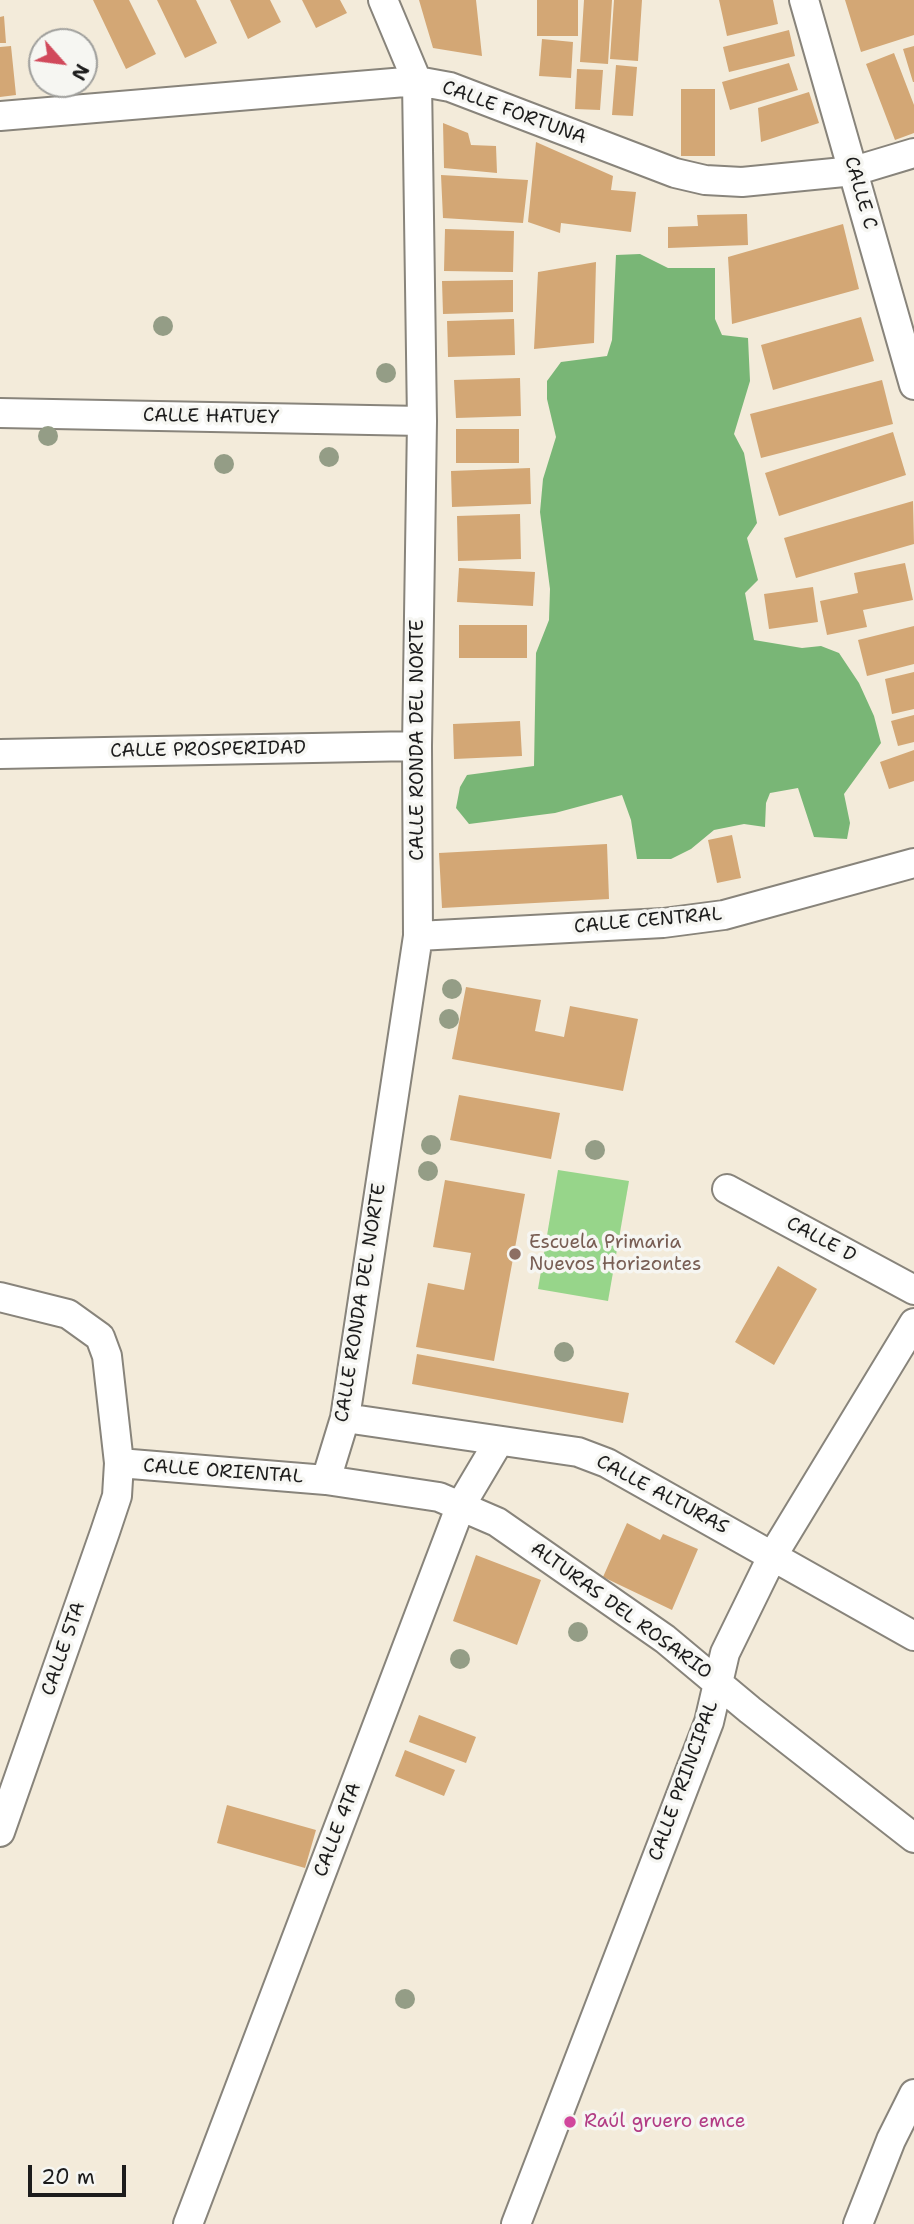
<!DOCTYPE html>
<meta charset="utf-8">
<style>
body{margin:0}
#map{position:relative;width:914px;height:2224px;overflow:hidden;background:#f3ebda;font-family:"Shantell Sans",sans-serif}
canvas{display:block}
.north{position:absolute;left:28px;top:28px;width:70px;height:70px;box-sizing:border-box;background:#f6f6f2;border:2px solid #9f9f9c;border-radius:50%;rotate:118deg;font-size:19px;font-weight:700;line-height:28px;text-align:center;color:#1c1c1c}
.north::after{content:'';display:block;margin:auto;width:24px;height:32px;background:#d1495b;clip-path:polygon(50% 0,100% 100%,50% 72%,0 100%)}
.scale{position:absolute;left:28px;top:2165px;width:98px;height:32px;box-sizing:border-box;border:4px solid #1c1c1c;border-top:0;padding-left:9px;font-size:21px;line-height:24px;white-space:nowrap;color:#1c1c1c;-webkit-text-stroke:5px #f6f6f2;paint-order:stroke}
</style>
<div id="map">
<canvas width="914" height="2224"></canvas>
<div class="north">N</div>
<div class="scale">20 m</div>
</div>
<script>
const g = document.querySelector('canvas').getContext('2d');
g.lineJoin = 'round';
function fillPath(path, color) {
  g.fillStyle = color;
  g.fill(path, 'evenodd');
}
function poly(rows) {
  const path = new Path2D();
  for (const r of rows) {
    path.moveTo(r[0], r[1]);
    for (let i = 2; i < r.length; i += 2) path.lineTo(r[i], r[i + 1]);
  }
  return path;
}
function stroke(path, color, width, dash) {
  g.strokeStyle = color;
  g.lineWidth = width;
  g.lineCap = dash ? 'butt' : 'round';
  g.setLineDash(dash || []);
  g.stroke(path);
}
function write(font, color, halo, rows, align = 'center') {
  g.font = font + ' "Shantell Sans",sans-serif';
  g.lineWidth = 7;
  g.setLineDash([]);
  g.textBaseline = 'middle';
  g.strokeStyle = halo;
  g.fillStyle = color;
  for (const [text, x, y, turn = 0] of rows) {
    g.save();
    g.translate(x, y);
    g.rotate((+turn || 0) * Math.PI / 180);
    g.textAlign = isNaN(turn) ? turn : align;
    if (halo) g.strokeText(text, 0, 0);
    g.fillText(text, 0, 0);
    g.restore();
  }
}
fillPath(poly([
 [558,1170,629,1181,608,1301,538,1289]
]), '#97d58a');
fillPath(poly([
 [640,254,668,268,715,268,715,319,722,335,748,338,750,381,734,434,744,453,757,523,747,538,758,580,745,593,754,640,802,648,821,646,839,653,859,683,874,716,881,743,844,794,850,823,847,839,814,837,798,788,770,793,766,803,765,827,744,824,714,830,691,849,671,859,637,859,631,820,622,795,555,813,469,824,456,808,460,787,467,775,534,766,536,653,549,620,550,589,540,512,543,479,556,437,547,399,547,381,561,362,607,356,612,340,616,255]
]), '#79b676');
fillPath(poly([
 [93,0,129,0,156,54,126,69],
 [157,0,196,0,217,43,185,58],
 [230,0,270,0,281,22,248,39],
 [302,0,340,0,347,13,316,28],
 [419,0,476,0,482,56,433,48],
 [537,0,578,0,578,36,537,36],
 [584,0,612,0,608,64,580,62],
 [614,0,642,0,638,61,610,59],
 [719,0,773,0,778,24,727,36],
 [845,0,914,0,914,35,861,52],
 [4,16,6,43,0,43,0,17],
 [789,30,795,56,729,72,723,47],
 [542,39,573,42,571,78,539,76],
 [11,46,16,95,0,97,0,47],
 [914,46,914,82,913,82,903,49],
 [894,53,914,105,914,133,895,140,866,64],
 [789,63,798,90,730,110,722,82],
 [616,65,637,67,633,116,612,115],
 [577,69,603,70,600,110,575,109],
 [681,89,715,89,715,156,681,156],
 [809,92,819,123,761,142,758,108],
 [443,123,468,133,471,145,496,146,497,173,444,168],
 [536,142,613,176,611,190,636,192,631,232,561,223,560,233,528,222],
 [441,175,528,180,523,223,443,218],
 [747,214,748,245,668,248,668,227,698,226,697,215],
 [843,224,859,289,732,324,728,257],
 [445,229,514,231,513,272,444,271],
 [596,262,594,343,534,349,538,272],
 [513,280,513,312,443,314,442,281],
 [861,317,874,361,773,390,761,345],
 [514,319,515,355,448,357,447,321],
 [520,378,521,416,456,418,454,380],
 [882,380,893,424,761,458,750,414],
 [456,429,519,429,519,463,456,463],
 [893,432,906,475,779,516,765,473],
 [530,468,531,504,452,507,451,471],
 [913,501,914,544,796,578,784,538],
 [520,514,521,559,458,561,457,516],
 [905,563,913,600,863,610,867,627,827,635,820,601,858,593,854,573],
 [459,568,535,572,533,606,457,602],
 [813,587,818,622,769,629,764,594],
 [459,625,527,625,527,658,459,658],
 [914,626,914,664,867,676,858,640],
 [914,672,914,709,892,714,885,679],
 [914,715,914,742,898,746,891,721],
 [520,721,522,756,454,759,453,724],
 [914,750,914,781,889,789,880,762],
 [732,835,741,878,717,883,708,840],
 [607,844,609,899,442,908,439,853],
 [466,987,541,1000,535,1031,564,1037,570,1006,638,1019,623,1091,452,1059],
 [459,1095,560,1113,551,1159,450,1140],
 [445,1180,525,1194,494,1361,416,1347,428,1283,464,1290,471,1253,433,1247],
 [778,1266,817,1289,774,1365,735,1342],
 [417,1354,629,1393,623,1423,412,1384],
 [627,1523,660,1540,663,1534,698,1549,672,1610,603,1577],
 [476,1555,541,1580,517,1645,453,1621],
 [419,1715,476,1737,466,1763,409,1742],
 [405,1750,455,1770,444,1796,395,1776],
 [227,1805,316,1830,305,1868,217,1843]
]), '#d3a775');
const minor = poly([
 [804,0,914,385],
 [0,116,417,81,450,87,675,173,705,180,742,182,854,171,914,153],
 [0,413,422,421],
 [0,754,417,746],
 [418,936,663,923,724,915,914,863],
 [727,1189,914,1290],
 [0,1297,68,1314,100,1337,107,1356,119,1463,117,1496,105,1532,0,1832],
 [345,1418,578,1452,607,1463,914,1636],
 [119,1463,326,1480,439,1497,497,1522,665,1639,750,1710,914,1838],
 [326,1480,345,1418,418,936,417,746,422,421,417,81,383,0],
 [188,2224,461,1505,499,1441],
 [516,2224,709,1722,725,1653,773,1555,914,1323],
 [858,2224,891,2140,914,2094]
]);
stroke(minor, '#88847b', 32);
stroke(minor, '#fff', 28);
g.fillStyle = '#949d86';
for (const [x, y] of [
 [163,326],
 [386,373],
 [48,436],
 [329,457],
 [224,464],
 [452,989],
 [449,1019],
 [431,1145],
 [595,1150],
 [428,1171],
 [564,1352],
 [578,1632],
 [460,1659],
 [405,1999]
]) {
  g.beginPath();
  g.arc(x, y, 10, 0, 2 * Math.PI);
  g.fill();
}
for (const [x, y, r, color] of [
 [515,1254,7,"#8d6e63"],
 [570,2122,7,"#d1479c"]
]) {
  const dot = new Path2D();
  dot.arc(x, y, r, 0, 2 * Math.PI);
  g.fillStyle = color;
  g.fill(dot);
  stroke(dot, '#f6f6f2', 2.5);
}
write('19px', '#1c1c1c', '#f6f6f2', [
 ["CALLE FORTUNA",514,113,20],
 ["CALLE C",860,193,74],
 ["CALLE HATUEY",211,417,1],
 ["CALLE RONDA DEL NORTE",418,740,-90],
 ["CALLE PROSPERIDAD",208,750,-1],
 ["CALLE CENTRAL",648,921,-5],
 ["CALLE D",821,1240,28],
 ["CALLE RONDA DEL NORTE",361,1303,-81],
 ["CALLE ORIENTAL",223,1472,4],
 ["CALLE ALTURAS",662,1495,28],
 ["ALTURAS DEL ROSARIO",621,1611,36],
 ["CALLE 5TA",64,1649,-71],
 ["CALLE PRINCIPAL",684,1781,-70],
 ["CALLE 4TA",338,1830,-69]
]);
write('19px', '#785e54', '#f6f6f2', [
 ["Escuela Primaria",529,1243],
 ["Nuevos Horizontes",529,1265]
], 'left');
write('19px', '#b23c85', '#f6f6f2', [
 ["Raúl gruero emce",584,2122]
], 'left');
</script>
